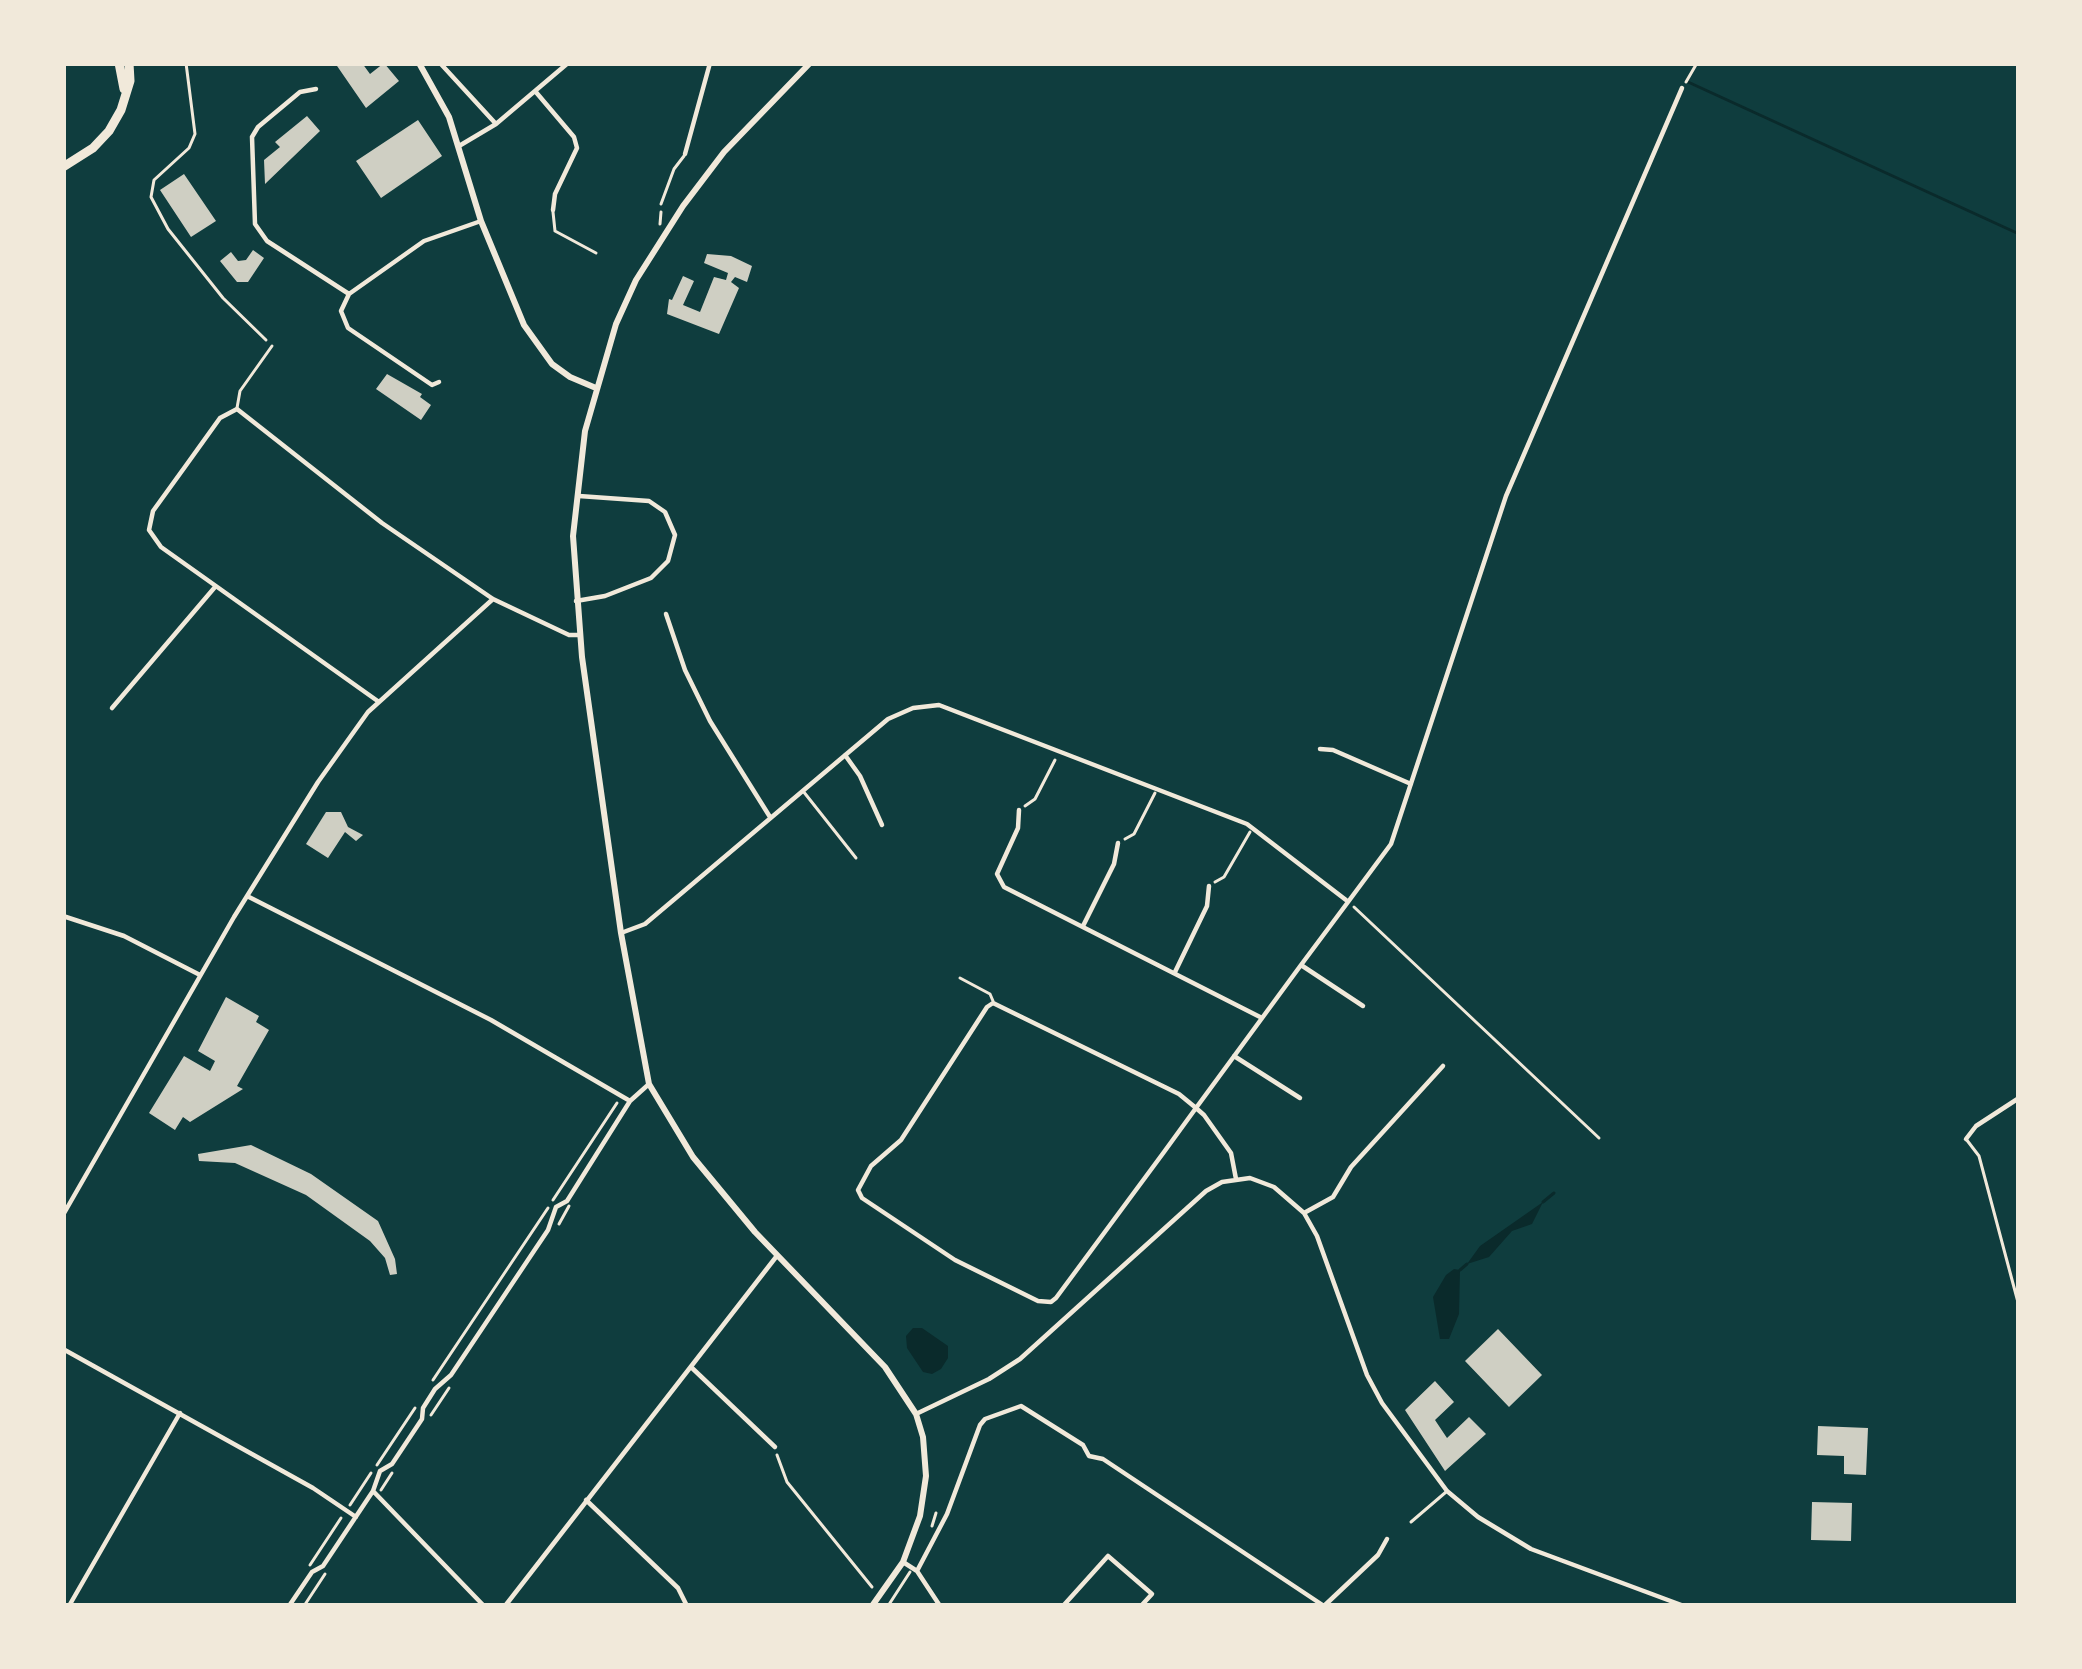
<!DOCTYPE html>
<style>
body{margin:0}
#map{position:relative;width:2082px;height:1669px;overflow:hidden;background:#0f3d3e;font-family:"Space Grotesk",sans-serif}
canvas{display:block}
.frame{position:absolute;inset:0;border:66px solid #f1e9da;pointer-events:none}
</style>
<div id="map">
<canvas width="2082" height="1669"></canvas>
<div class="frame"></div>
</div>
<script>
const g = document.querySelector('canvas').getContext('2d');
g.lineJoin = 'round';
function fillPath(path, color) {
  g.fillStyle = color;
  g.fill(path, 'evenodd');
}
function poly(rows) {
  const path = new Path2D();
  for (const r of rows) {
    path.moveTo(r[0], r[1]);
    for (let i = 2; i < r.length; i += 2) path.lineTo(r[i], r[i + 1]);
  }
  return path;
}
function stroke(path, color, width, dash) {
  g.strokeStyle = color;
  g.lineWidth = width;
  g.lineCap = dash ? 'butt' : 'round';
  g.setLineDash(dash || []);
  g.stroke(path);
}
fillPath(poly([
 [1543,1202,1532,1224,1512,1231,1489,1257,1467,1264,1480,1246],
 [1454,1269,1460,1270,1459,1314,1449,1339,1440,1339,1433,1297,1446,1275],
 [913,1328,922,1328,948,1346,948,1358,941,1369,932,1374,923,1372,907,1348,906,1336]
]), '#0a2a2b');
stroke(poly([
 [1688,82,2019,234],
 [1543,1202,1554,1193],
 [1460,1270,1467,1264]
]), '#0a2a2b', 3);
fillPath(poly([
 [335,63,362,63,370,74,384,63,399,81,366,108],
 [307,116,320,131,265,184,264,160,280,147,275,142],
 [418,120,442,156,381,198,356,161],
 [184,174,216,221,191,237,160,190],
 [253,250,264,258,248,282,237,282,220,261,231,252,238,261,246,260],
 [707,254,731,256,752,266,747,282,735,277,731,282,739,288,719,334,667,314,669,299,672,300,683,276,694,281,683,305,700,312,714,277,726,280,728,273,704,263],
 [387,374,422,394,420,397,431,405,421,420,376,389],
 [326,812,341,812,348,827,363,835,356,841,345,832,328,858,306,844],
 [226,997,259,1016,256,1022,269,1030,237,1086,243,1089,190,1122,183,1117,175,1130,149,1113,184,1056,210,1071,215,1061,198,1051],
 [251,1145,311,1174,378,1221,395,1259,397,1274,390,1275,385,1258,370,1241,306,1195,235,1163,199,1161,198,1154],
 [1498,1329,1542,1375,1509,1407,1465,1361],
 [1435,1381,1454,1402,1435,1420,1447,1438,1469,1417,1486,1434,1445,1471,1405,1410],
 [1818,1426,1868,1428,1866,1475,1844,1474,1844,1456,1817,1455],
 [1812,1502,1852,1503,1851,1541,1811,1540]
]), '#cfcfc3');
stroke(poly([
 [186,63,195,134,189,148,154,180,151,197,168,229,223,298,266,340],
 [1686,82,1697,63],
 [660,224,661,212],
 [1025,806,1035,799,1055,760],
 [1125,839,1134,834,1155,793],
 [1215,882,1224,877,1250,832],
 [1354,907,1599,1138],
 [553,1200,617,1103],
 [559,1224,569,1206],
 [433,1380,548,1208],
 [431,1415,449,1388],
 [777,1455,787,1482,872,1587],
 [377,1465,415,1408],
 [381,1490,392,1473],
 [350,1505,371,1473],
 [932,1526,936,1513],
 [310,1565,341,1518],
 [304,1606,325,1574],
 [888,1606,910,1572]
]), '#f1e9da', 3);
stroke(poly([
 [661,204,674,169,684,156],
 [553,212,555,231,596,253],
 [237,408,240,391,272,346],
 [803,791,856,858],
 [960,978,990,994,993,1001],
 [1966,1139,1979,1156,2019,1306],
 [1411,1522,1446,1492]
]), '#f1e9da', 3);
stroke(poly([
 [440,63,496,124],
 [316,89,300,92,258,127,252,137,255,224,267,241,349,294,424,241,481,221],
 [535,91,574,137,577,148,555,194,553,210],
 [459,146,496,124,568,63],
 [685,154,710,63],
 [349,294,341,311,348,328,432,385,439,382],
 [576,601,605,596,651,578,668,561,675,535,665,512,649,501,579,496],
 [666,614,685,670,710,721,770,817],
 [379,702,161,547,149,530,153,511,187,464,220,418,237,409,382,523,493,599,569,635,580,635],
 [112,708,215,587],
 [1320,749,1333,750,1411,784],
 [845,755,860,776,882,825],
 [1019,810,1018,828,997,874,1004,887,1262,1018],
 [249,897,491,1020,630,1101],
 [63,916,124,936,200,975],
 [1083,926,1114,864,1118,843],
 [621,933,645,924,888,719,913,708,939,705,1247,824,1346,900],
 [1301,965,1363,1006],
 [1175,972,1207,906,1209,886],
 [1234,1056,1300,1098],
 [1966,1139,1976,1126,2019,1098],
 [1236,1179,1231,1153,1204,1115,1196,1108,1179,1094,993,1003,987,1007,901,1140,871,1166,858,1190,862,1198,955,1260,1038,1301,1051,1302,1056,1298,1164,1152,1196,1108,1301,965,1348,902,1391,844,1506,496,1682,88],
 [1304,1213,1333,1197,1351,1167,1443,1066],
 [63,1215,234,917,318,782,368,712,493,599],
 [63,1349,313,1488,356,1517],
 [691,1367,775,1447],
 [916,1414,989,1379,1020,1359,1206,1191,1222,1182,1250,1178,1274,1187,1304,1213,1317,1236,1367,1375,1382,1403,1447,1491,1478,1517,1531,1549,1684,1606],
 [373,1491,484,1606],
 [586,1500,678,1588,687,1606],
 [903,1562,917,1571,940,1606],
 [917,1571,947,1514,980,1425,985,1419,1021,1406,1083,1445,1089,1456,1103,1459,1324,1606,1378,1555,1387,1539],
 [69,1606,180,1413],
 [289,1606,312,1572,323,1566,373,1491,380,1471,392,1464,422,1419,423,1408,435,1389,451,1375,548,1230,556,1207,567,1201,630,1101,649,1084],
 [505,1606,776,1257],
 [1063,1606,1108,1556,1152,1594,1141,1606]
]), '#f1e9da', 4.5);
stroke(poly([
 [419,63,449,117,481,221,524,325,552,364,570,377,596,388],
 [810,63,724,152,683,206,636,280,616,324,585,431,573,536,582,657,621,933,649,1084,693,1157,755,1232,885,1367,916,1414,923,1437,926,1476,920,1516,903,1562,872,1606]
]), '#f1e9da', 6);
stroke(poly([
 [119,63,124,89],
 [63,167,93,148,109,131,121,110,130,81,129,63]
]), '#f1e9da', 9);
</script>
